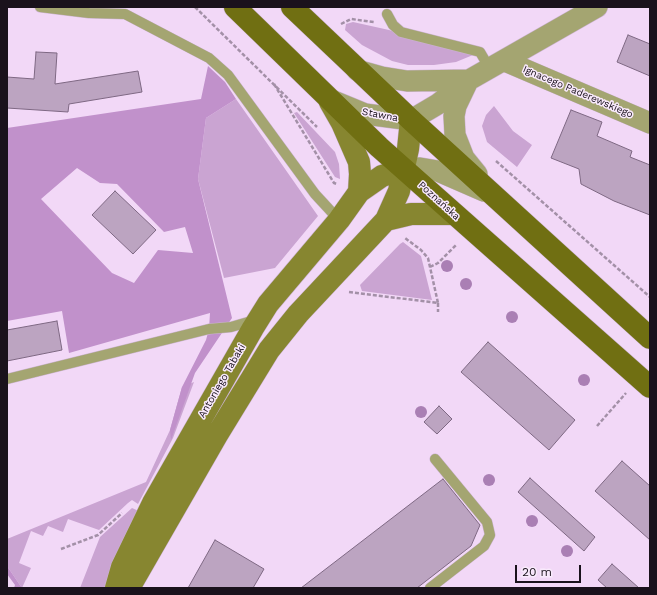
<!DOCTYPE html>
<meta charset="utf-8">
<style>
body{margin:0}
#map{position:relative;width:657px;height:595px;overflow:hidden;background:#f2d8f7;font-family:"Work Sans",sans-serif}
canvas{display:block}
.frame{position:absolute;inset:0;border:8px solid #1a121c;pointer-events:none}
.scale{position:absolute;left:515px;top:565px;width:66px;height:18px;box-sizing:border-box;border:2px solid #1a121c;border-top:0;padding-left:5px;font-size:12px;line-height:14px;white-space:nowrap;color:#1a121c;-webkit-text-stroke:3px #f9eafc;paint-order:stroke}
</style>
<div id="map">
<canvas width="657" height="595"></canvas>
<div class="frame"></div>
<div class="scale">20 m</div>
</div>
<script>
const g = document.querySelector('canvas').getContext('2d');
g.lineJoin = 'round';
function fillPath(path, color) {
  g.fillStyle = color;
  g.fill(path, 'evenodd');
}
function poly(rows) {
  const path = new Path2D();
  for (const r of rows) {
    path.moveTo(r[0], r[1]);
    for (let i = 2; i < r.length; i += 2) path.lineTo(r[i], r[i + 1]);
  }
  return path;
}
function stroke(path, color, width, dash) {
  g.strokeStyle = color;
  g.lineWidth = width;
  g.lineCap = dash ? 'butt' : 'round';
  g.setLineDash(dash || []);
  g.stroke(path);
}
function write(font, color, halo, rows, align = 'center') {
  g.font = font + ' "Work Sans",sans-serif';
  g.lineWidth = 3;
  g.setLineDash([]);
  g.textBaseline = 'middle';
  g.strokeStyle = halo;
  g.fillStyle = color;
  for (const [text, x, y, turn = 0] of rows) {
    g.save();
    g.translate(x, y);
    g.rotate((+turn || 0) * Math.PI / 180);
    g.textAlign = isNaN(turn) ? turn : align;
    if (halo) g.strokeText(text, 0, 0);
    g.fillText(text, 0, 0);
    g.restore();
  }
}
fillPath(poly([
 [353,22,389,30,473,55,456,62,434,65,408,65,392,61,362,45,345,30,346,24],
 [236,99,318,216,275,268,224,278,198,179,206,118],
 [494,106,513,131,532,145,517,167,487,142,482,126,486,115],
 [297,112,335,152,339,164,340,179,335,177,294,113],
 [403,242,421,256,432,300,362,291,360,285,400,244],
 [194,382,173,438,138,504,132,500,128,503,99,530,68,519,63,532,48,526,43,536,31,531,19,563,31,568,22,588,7,566,7,539,146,482,170,430,182,387],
 [132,508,141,512,108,588,80,588,100,537]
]), '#caa4d2');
fillPath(poly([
 [208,66,225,82,236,99,206,118,198,179,232,318,195,373,171,440,170,430,182,387,206,340,209,329,210,313,69,353,62,311,7,321,7,128,201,99],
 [77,168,100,183,117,184,164,232,185,227,193,253,158,250,134,283,112,273,41,199],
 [7,566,22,588,14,588,15,585,7,574]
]), '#c191cb');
const building = poly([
 [628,35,650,44,650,76,617,62,628,35],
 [36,52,57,53,55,84,138,71,142,92,69,104,68,112,7,108,7,77,34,79,36,52],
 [571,110,602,122,597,136,632,151,630,157,650,165,650,215,614,201,581,184,579,169,551,158,571,110],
 [115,191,156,230,133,254,92,215,115,191],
 [57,321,62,350,7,361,7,330,57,321],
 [488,342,575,420,549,450,461,372,488,342],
 [439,406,452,419,437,434,424,422,439,406],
 [622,461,650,486,650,540,595,491,622,461],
 [530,478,595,537,584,551,518,492,530,478],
 [443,479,480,525,471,546,417,588,301,588,443,479],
 [215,540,264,569,253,588,188,588,215,540],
 [612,564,639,588,607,588,598,580,612,564]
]);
fillPath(building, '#bca4c1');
stroke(building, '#7e6883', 1);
const lane = poly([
 [40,7,89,13,125,14,209,58,228,75,315,194,339,220],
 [387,14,393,25,401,32,480,52,490,69],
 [7,379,209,329,231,327,255,320],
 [430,588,484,546,490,535,487,522,435,459]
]);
const street = poly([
 [505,61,650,123],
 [357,70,382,77,407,81,469,80],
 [467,83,456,106,454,116,455,135,464,158,477,174],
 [331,100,365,114,411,120,438,104,469,80,597,7],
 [404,169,420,168,438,171,484,191]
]);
const secondary = poly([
 [359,192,382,176,404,169],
 [386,220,411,214,454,214],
 [116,588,122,567,153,503,253,328,268,304,339,220,359,192,360,174,359,162,342,123,330,102],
 [129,588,217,435,269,350,298,314,386,220,399,191,408,149,411,120]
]);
const primary = poly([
 [235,7,379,147,650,387],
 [292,7,411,120,650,338]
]);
stroke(lane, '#cbb4d0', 11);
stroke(street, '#cbb4d0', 22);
stroke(secondary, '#cbb4d0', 23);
stroke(primary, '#cbb4d0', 23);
stroke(poly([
 [195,7,317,127],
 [341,24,351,19,374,22],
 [274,84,334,183,337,184],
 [496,161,650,297],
 [430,267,438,263,457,244],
 [349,292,438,303,428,258,421,250,405,238],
 [438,303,438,312],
 [597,426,626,393],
 [61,549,98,535,122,513]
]), '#a390a7', 2.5, [4, 2]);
stroke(lane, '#a4a571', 10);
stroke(street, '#a4a571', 21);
stroke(secondary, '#878630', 22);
stroke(primary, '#706f12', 22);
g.fillStyle = '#aa7fb4';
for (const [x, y] of [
 [447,266],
 [466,284],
 [512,317],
 [584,380],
 [421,412],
 [489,480],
 [532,521],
 [567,551]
]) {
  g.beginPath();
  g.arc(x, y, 6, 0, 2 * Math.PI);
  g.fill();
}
write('10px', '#1a121c', '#f9eafc', [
 ["Ignacego Paderewskiego",578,92,23],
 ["Stawna",380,115,11],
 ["Poznańska",439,201,42],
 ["Antoniego Tabaki",222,381,-60]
]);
</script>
